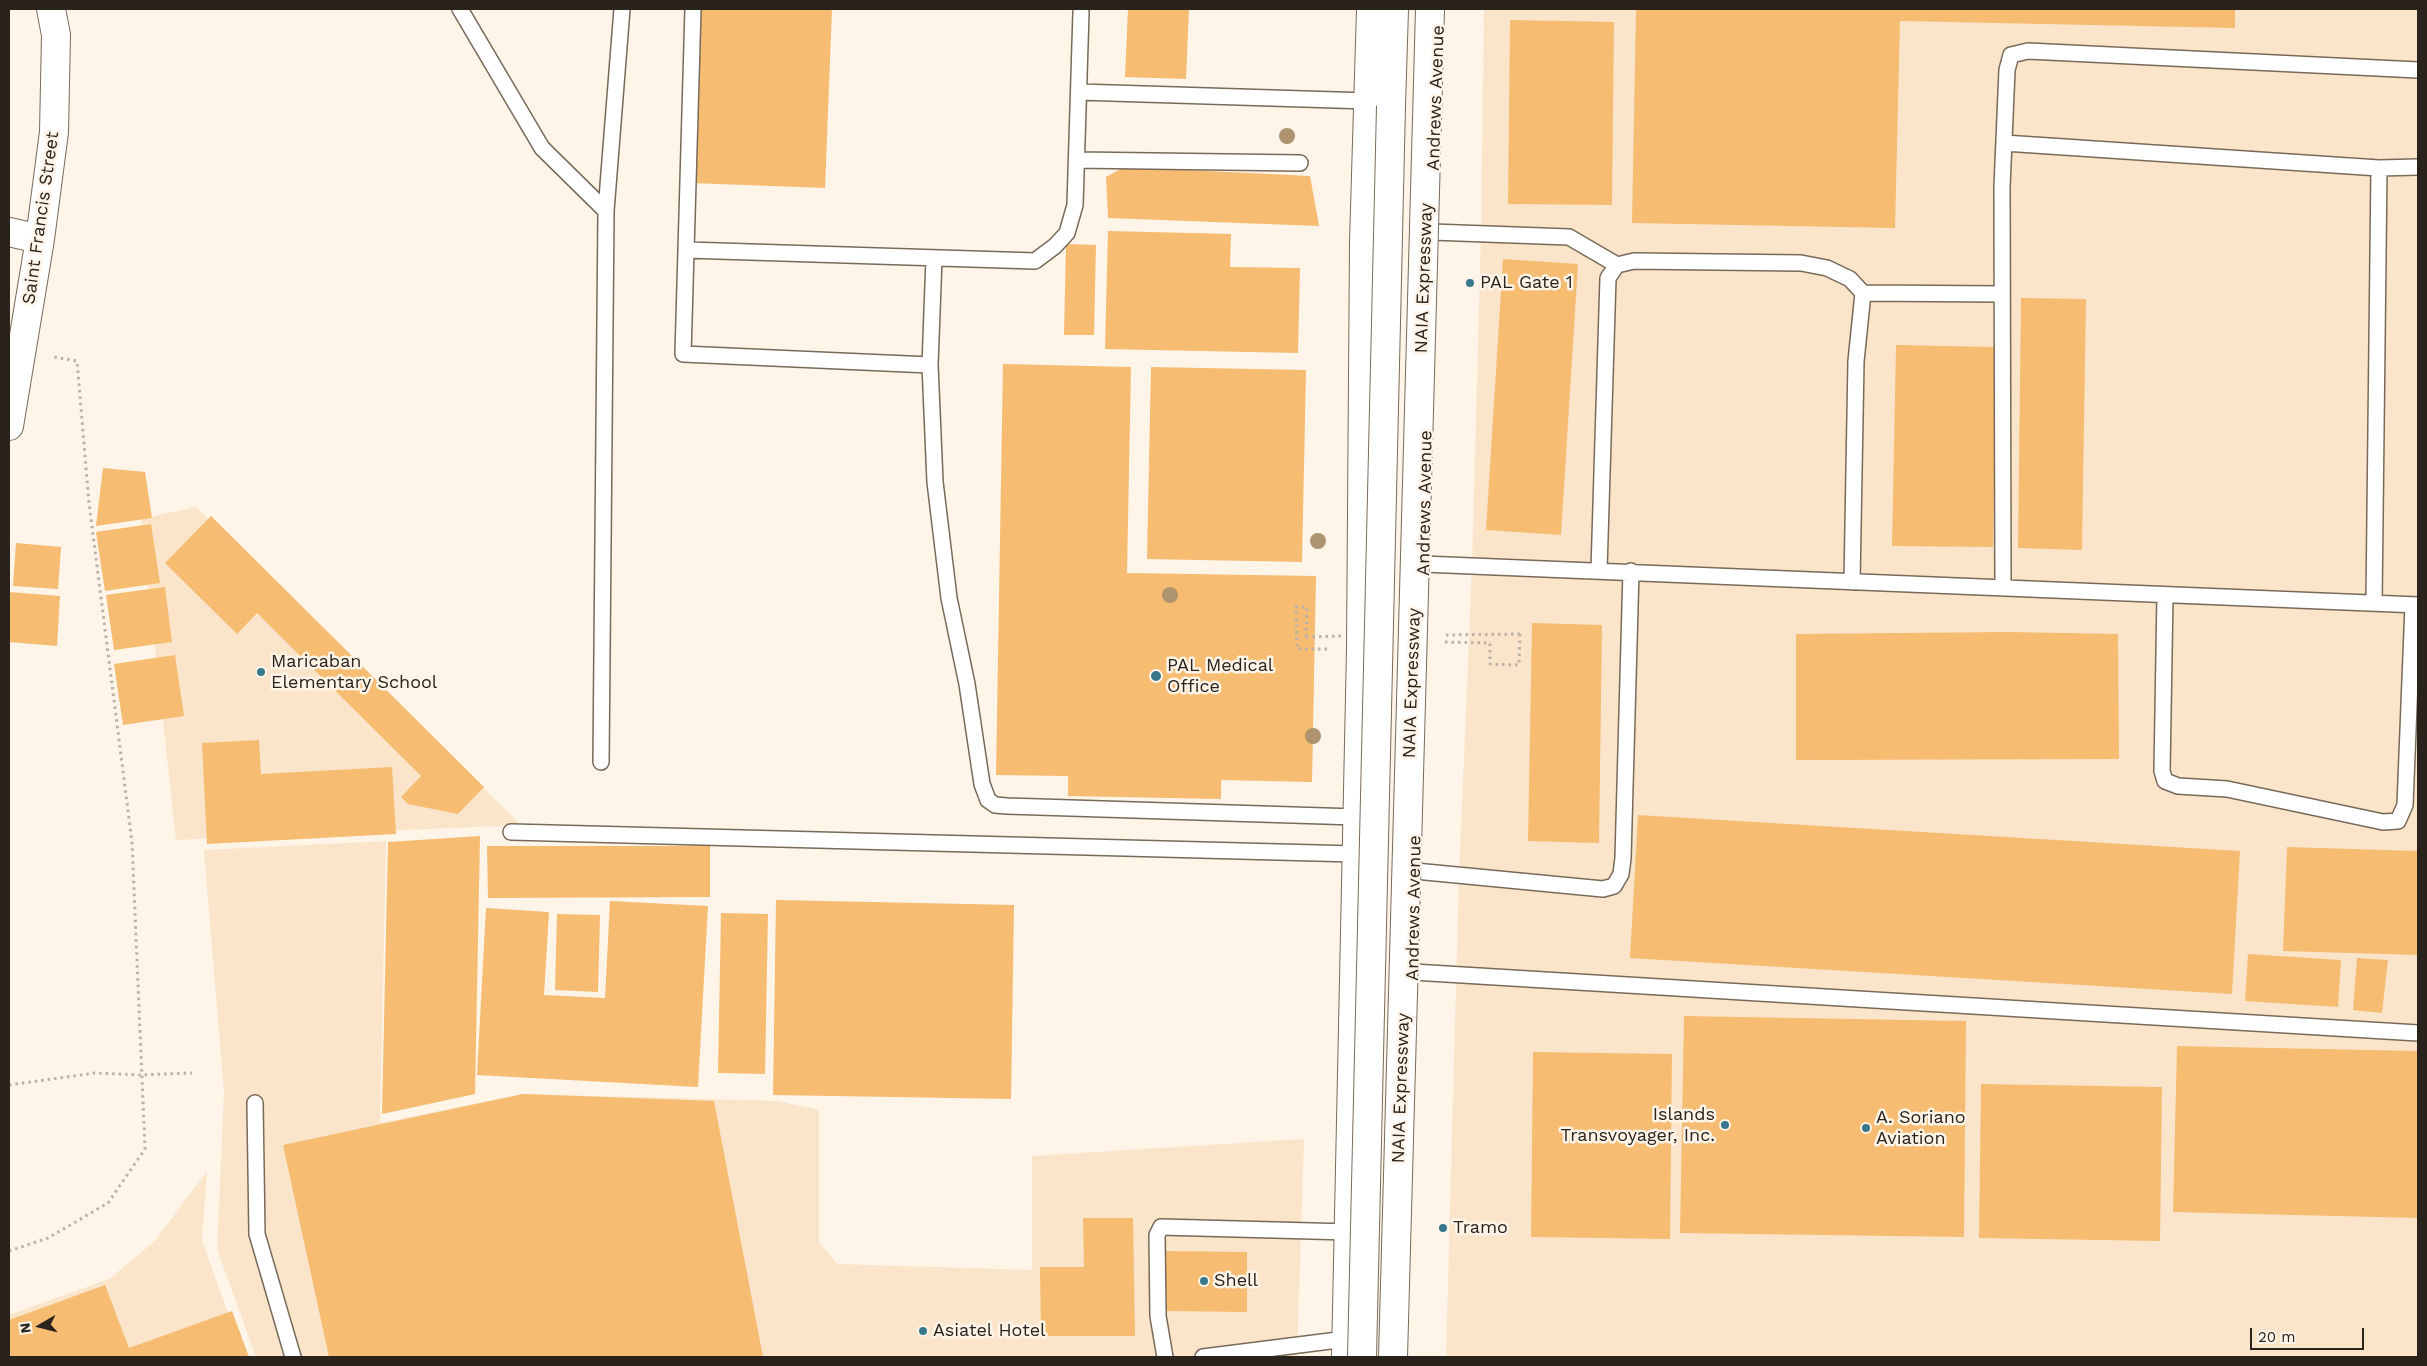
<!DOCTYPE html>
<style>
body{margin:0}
#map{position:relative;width:2427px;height:1366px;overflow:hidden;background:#fef4e8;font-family:"Work Sans",sans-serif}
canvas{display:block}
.frame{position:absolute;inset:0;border:10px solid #29231c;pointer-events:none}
.north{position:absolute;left:15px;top:1301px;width:50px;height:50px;-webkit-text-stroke:4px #fef4e8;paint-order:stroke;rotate:262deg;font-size:14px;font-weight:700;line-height:20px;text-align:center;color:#29231c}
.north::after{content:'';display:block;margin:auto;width:18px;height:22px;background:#29231c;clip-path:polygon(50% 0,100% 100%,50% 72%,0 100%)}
.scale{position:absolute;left:2250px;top:1328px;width:114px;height:22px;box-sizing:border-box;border:2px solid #29231c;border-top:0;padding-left:6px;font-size:15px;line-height:18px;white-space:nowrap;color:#29231c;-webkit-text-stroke:4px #fef4e8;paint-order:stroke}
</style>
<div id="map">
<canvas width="2427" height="1366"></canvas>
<div class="frame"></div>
<div class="north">N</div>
<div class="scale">20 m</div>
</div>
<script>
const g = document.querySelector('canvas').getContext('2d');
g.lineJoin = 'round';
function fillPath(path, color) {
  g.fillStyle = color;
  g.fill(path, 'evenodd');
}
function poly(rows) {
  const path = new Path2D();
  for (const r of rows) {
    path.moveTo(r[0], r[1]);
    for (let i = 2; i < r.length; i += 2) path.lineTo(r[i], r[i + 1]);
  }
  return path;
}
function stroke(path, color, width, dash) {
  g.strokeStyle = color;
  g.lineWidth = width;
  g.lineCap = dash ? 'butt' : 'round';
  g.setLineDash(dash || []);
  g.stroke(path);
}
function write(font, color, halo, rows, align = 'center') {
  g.font = font + ' "Work Sans",sans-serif';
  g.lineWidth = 5;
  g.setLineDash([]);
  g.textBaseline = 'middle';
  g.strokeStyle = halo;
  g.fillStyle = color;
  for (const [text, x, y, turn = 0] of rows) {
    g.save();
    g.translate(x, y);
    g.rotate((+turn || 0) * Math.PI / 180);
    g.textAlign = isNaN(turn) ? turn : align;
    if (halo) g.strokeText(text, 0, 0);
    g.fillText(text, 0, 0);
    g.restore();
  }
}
fillPath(poly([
 [1484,9,2418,9,2418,1357,1446,1357,1459,876,1472,567,1481,233],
 [196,507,521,825,176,840,141,519],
 [386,841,380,1123,523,1094,777,1101,819,1110,819,1242,837,1264,1032,1270,1032,1156,1304,1139,1297,1357,256,1357,217,1249,224,1093,204,850],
 [207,1171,202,1241,244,1357,9,1357,9,1315,109,1279,155,1241]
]), '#fae5cb');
fillPath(poly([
 [699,9,832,9,825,188,692,183],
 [1128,9,1189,9,1186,79,1125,77],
 [1636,9,2235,9,2235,28,1900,21,1895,228,1632,223],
 [1510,20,1614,22,1612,205,1508,204],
 [1124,167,1310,176,1319,226,1108,218,1106,177],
 [1108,231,1231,234,1230,267,1300,268,1298,353,1105,349],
 [1066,244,1096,245,1094,335,1064,335],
 [1503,259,1578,264,1561,535,1486,530],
 [2021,298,2086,299,2082,550,2018,548],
 [1896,345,1996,347,1993,547,1892,546],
 [1003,364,1131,367,1127,573,1316,576,1312,782,1221,780,1221,799,1068,796,1068,776,996,775],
 [1151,367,1306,370,1302,562,1147,559],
 [103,468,145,472,152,518,96,526],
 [211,516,484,787,458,814,408,804,401,797,421,776,257,613,237,634,165,563],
 [151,524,160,583,105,591,96,532],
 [16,543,61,547,58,589,13,586],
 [165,587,172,642,114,650,106,595],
 [9,592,60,596,57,646,9,642],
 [1532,623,1602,625,1599,843,1528,841],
 [2008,632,2118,634,2119,759,1796,760,1796,634],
 [175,655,184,716,123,725,114,664],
 [259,740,261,774,392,767,396,834,207,844,202,743],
 [1638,815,2240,851,2232,994,1630,958],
 [480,836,475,1094,382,1114,388,842],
 [487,846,710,846,710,897,488,898],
 [2287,847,2418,851,2418,955,2283,951],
 [776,900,1014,905,1011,1099,773,1095],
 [610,901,708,906,698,1087,477,1075,486,908,549,912,544,995,605,998],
 [721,913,768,914,765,1074,718,1073],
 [557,914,600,915,598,992,555,990],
 [2248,954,2341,960,2338,1007,2245,1001],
 [2357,958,2388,960,2382,1013,2353,1010],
 [1684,1016,1966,1021,1964,1237,1680,1233],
 [2177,1046,2418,1051,2418,1218,2173,1212],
 [1533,1052,1672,1054,1670,1239,1531,1237],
 [1981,1084,2162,1087,2160,1241,1979,1238],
 [523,1094,714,1101,763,1357,329,1357,283,1145],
 [1083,1218,1133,1218,1135,1336,1041,1336,1040,1267,1084,1267],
 [1162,1251,1247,1252,1247,1312,1161,1311],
 [105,1285,129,1348,232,1311,249,1357,9,1357,9,1320]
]), '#f5bc72');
const lane = poly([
 [460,9,542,148,606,211],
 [693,9,683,354,930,365],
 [1079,92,1368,101],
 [2004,143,2379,168,2418,167],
 [1077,160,1300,163],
 [1432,232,1569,237,1617,265],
 [687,250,1035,261,1055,246,1067,233,1075,205,1081,12],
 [934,258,930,365,935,482,949,598,967,684,982,784,988,800,995,805,1007,806,1356,817],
 [1423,564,2418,605],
 [1599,570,1608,278,1617,265,1634,261,1801,263,1827,268,1850,279,1863,293,2002,294],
 [1852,582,1856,361,1863,293],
 [2003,588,2002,187,2007,70,2011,55,2028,51,2418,70],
 [2165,595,2162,771,2165,781,2178,786,2227,789,2383,822,2398,821,2405,805,2413,605],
 [2374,603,2379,168],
 [601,762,606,211,622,9],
 [511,832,1355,854],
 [1415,871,1603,889,1614,886,1621,874,1623,858,1631,571],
 [1413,972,2418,1033],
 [255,1103,257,1234,293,1357],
 [1165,1357,1158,1316,1157,1235,1161,1227,1349,1232],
 [1203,1357,1346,1339]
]);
const street = poly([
 [9,232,40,239],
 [9,426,40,239,54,132,56,35,51,9]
]);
const primary = poly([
 [1346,1357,1361,649,1364,242,1371,9]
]);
const highway = poly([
 [1391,106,1394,9]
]);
stroke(lane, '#786a59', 18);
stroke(street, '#786a59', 30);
stroke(primary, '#786a59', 30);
stroke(highway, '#786a59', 30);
stroke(poly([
 [1306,637,1307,607,1296,607,1297,649,1327,649],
 [1445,642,1490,643,1490,664,1519,665,1520,634],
 [9,1085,95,1073,141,1075,192,1073],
 [9,1251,48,1238,108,1203,145,1149,132,842,89,503,77,361,54,357]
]), '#bab1a7', 3, [2.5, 4]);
stroke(lane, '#fff', 15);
stroke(street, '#fff', 28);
stroke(primary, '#fff', 28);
stroke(highway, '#fff', 28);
const highwayBridge = poly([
 [1362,1357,1391,106],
 [1393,1357,1430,9]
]);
stroke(highwayBridge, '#786a59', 30, []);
stroke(poly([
 [1446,635,1520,634],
 [1306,637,1345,636]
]), '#bab1a7', 3, [2.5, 4]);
stroke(highwayBridge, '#fff', 28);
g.fillStyle = '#ad946e';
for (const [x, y] of [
 [1287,136],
 [1318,541],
 [1170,595],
 [1313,736]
]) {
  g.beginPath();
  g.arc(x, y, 8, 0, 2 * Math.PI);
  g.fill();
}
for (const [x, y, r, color] of [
 [1470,283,5,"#38778c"],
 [261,672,5,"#38778c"],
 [1156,676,6,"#38778c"],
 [1725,1125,5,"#38778c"],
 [1866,1128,5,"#38778c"],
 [1443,1228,5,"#38778c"],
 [1204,1281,5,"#38778c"],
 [923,1331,5,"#38778c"]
]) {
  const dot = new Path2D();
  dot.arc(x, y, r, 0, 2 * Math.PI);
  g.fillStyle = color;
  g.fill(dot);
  stroke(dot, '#fef4e8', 2);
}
write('18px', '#29231c', '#fef4e8', [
 ["Andrews Avenue",1436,98,-88],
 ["Saint Francis Street",41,218,-82],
 ["NAIA Expressway",1424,278,-88],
 ["Andrews Avenue",1425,503,-89],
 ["NAIA Expressway",1412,683,-88],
 ["Andrews Avenue",1414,908,-89],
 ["NAIA Expressway",1401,1088,-88]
]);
write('18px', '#29231c', '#fef4e8', [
 ["PAL Gate 1",1480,283],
 ["Maricaban",271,662],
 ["Elementary School",271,683],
 ["PAL Medical",1167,666],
 ["Office",1167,687],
 ["Islands",1715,1115,"right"],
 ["Transvoyager, Inc.",1715,1136,"right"],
 ["A. Soriano",1876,1118],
 ["Aviation",1876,1139],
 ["Tramo",1453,1228],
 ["Shell",1214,1281],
 ["Asiatel Hotel",933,1331]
], 'left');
</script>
